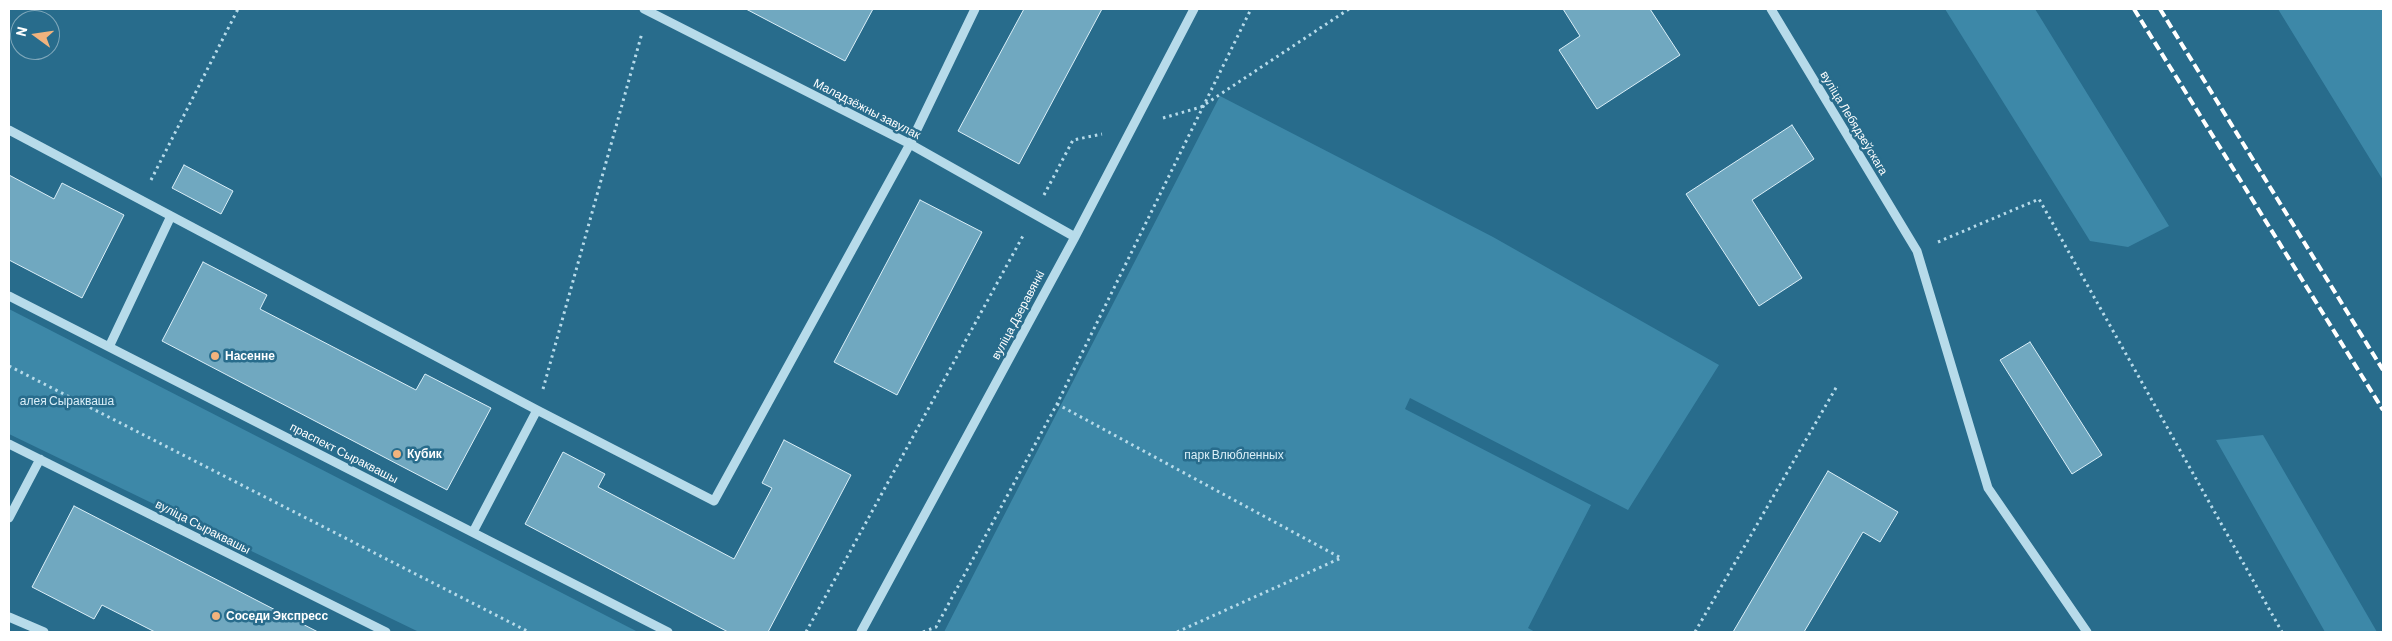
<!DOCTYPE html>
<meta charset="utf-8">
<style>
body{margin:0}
#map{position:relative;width:2392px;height:641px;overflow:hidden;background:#286c8c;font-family:Barlow,sans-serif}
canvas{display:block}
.frame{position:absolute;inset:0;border:10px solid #fff;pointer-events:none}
.north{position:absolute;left:10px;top:10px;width:50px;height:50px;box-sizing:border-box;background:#286c8c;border:1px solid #7ea7ba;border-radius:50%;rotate:284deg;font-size:14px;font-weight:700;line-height:20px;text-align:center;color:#fff}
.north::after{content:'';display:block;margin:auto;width:18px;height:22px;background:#f2b37d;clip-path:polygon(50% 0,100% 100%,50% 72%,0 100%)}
</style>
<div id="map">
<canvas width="2392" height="641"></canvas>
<div class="frame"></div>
<div class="north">N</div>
</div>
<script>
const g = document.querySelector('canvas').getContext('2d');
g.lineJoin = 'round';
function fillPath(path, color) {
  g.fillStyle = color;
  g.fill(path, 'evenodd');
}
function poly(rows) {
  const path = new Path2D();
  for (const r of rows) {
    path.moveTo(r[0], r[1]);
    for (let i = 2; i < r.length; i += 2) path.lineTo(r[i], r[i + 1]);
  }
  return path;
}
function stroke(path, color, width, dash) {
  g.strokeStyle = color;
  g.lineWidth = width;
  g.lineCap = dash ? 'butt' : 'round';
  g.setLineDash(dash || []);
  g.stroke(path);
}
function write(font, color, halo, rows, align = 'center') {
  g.font = font + ' Barlow,sans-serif';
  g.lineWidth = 5;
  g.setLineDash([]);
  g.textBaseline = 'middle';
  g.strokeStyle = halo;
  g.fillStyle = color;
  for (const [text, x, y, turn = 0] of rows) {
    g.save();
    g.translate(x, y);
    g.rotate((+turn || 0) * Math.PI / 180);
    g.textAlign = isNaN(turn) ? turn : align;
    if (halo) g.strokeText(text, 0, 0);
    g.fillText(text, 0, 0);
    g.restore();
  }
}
fillPath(poly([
 [1945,9,2035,9,2169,226,2128,247,2090,241],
 [2278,9,2383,9,2383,180],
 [1220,96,1493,237,1719,365,1628,510,1410,398,1405,409,1591,505,1528,628,1535,632,944,632],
 [9,309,638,632,419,632,9,434],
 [2263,435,2377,632,2325,632,2216,440]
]), '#3d88a8');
const building = poly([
 [746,9,873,9,845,61,746,9],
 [1024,9,1102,9,1019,164,958,131,1024,9],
 [1563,9,1650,9,1680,55,1597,109,1559,50,1580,36,1563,9],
 [1792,125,1814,159,1752,200,1802,278,1759,306,1686,194,1792,125],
 [184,165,233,191,221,214,172,188,184,165],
 [9,175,54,199,62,183,124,215,82,298,9,260,9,175],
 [920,200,982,232,897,395,834,362,920,200],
 [203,262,267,295,260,309,416,390,425,374,491,408,447,490,162,341,203,262],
 [2030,342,2102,455,2072,474,2000,360,2030,342],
 [784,440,851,475,768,632,728,632,525,524,563,452,605,474,598,487,734,559,772,488,762,483,784,440],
 [1828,471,1898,512,1880,542,1863,532,1804,632,1733,632,1828,471],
 [74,506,318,632,155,632,102,605,94,619,32,587,74,506]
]);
fillPath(building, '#70a8c0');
stroke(building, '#dbeff8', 1);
stroke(poly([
 [1163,118,1201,107,1349,9],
 [151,180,238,9],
 [1044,195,1073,140,1102,134],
 [1938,242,2039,199,2282,632],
 [9,366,529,632],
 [543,389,642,33],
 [1057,404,1341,558,1177,632],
 [806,632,1024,234],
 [923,632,936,627,1057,404,1251,9],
 [1695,632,1837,386]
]), '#b7dbea', 3, [2.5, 4]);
stroke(poly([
 [644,9,910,144,1075,237],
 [1771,9,1917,251,1988,488,2087,632],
 [9,130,537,410,714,501,910,144,975,9],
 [9,296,668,632],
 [109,347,171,216],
 [9,444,386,632],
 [9,518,40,459],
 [473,532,537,410],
 [9,617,44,632],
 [861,632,1075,237,1194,9]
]), '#b7dbea', 9);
stroke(poly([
 [2134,9,2383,410],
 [2160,9,2383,370]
]), '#fff', 4, [9, 4]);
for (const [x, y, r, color] of [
 [215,356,5,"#f2b37d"],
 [397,454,5,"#f2b37d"],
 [216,616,5,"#f2b37d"]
]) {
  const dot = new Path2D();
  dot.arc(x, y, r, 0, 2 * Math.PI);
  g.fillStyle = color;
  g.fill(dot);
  stroke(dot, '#286c8c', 2);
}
write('12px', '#fff', '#286c8c', [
 ["Маладзёжны завулак",867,109,27],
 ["вуліца Лебядзеўскага",1854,123,59],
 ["вуліца Дзеравянкі",1018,315,-62],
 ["праспект Сыраквашы",344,453,27],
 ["вуліца Сыраквашы",203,527,27]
]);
write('bold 12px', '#fff', '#286c8c', [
 ["Насенне",225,356],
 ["Кубик",407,454],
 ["Соседи Экспресс",226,616]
], 'left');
write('12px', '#dbeff8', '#286c8c', [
 ["алея Сыракваша",67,401],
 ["парк Влюбленных",1234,455]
]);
</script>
